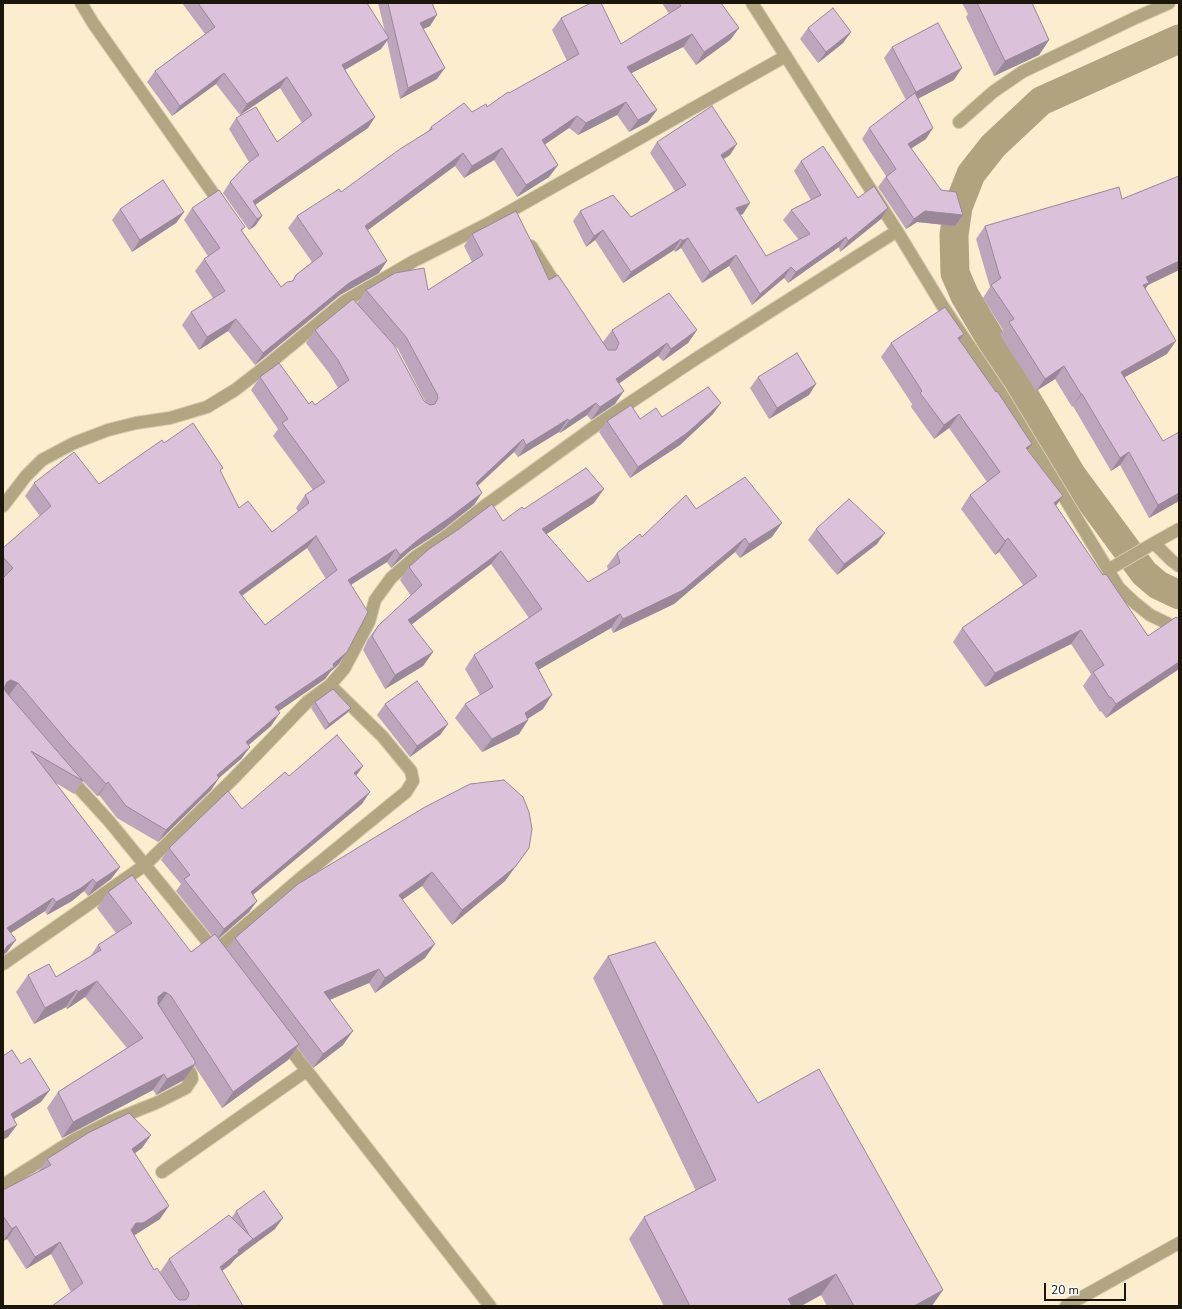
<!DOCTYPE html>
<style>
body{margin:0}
#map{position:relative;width:1182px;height:1309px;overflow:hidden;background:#fbedcd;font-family:"Nunito Sans",sans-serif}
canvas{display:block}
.frame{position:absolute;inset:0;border:4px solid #1b160a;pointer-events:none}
.scale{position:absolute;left:1044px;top:1283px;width:82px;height:18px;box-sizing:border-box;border:2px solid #1b160a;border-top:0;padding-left:5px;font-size:12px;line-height:14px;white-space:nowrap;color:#1b160a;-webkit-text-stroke:3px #fefbf5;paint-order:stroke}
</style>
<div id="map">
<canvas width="1182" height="1309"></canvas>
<div class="frame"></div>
<div class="scale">20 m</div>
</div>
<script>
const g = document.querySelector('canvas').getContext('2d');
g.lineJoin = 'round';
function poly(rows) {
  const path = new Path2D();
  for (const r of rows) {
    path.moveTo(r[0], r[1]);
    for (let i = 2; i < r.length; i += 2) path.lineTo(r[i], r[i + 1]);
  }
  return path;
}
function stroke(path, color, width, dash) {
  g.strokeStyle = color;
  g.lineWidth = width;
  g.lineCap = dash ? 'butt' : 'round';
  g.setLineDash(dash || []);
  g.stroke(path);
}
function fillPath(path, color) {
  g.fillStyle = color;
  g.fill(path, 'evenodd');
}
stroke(poly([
 [1179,39,1041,101,993,146,971,174,958,207,954,235,955,273,965,296,1071,474,1144,573,1158,585,1179,595]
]), '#b1a380', 29);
const minor = poly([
 [81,3,93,23,222,206],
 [752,3,897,231,942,305,1001,393,1119,588,1135,603,1150,615,1179,629],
 [959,122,993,92,1022,72,1135,18,1169,3],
 [531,246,560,291],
 [3,506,26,476,42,460,74,443,108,430,136,423,170,418,207,407,235,390,266,366,345,301,414,261,489,223,786,56],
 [1154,543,1179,529],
 [1108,570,1154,543,1171,560,1179,566],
 [67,775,109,821,216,952],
 [215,951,303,876,406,792,413,781,411,771,383,737,330,685],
 [3,964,145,865,233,779,307,702,330,685,344,669,369,622,375,600,391,578,415,557,445,537,486,505,598,424,697,358,897,231],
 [283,1040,490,1306],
 [162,1172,306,1071],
 [3,1185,75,1139,111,1121,156,1103,186,1088,192,1079,191,1074,181,1058]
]);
const tertiary = poly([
 [1066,1306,1179,1243]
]);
stroke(minor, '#d7cbae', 14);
stroke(tertiary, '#d7cbae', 14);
stroke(minor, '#b2a582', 12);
stroke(tertiary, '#b2a582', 12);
fillPath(poly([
 [182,3,367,3,385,32,378,3,435,3,432,4,430,26,423,29,437,79,400,99,387,41,381,49,345,70,354,85,375,117,368,128,255,205,262,216,255,226,249,230,223,193,230,182,249,162,229,129,236,118,277,142,302,123,280,88,240,115,216,84,172,116,147,82,155,71,205,34],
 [662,3,721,3,739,28,730,40,696,65,683,47,631,73,657,110,648,122,629,132,617,115,578,135,569,128,545,144,558,165,549,177,517,197,494,160,464,178,455,166,368,230,379,273,340,295,255,365,228,331,199,350,182,325,191,312,213,298,195,271,204,259,208,256,184,220,192,208,245,227,242,231,281,287,292,281,296,275,312,262,288,228,297,216,341,192,428,131,431,127,487,107,509,93,567,61,552,30,561,18,621,44,669,14],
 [962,3,1032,3,1049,40,1039,55,994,76,966,17,968,14],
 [808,28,851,32,843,43,818,63,800,39],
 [892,47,954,80,918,98,926,139,911,148,941,190,963,215,955,226,917,222,906,229,878,187,886,176,862,139,869,128,906,100,884,58],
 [657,142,730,155,723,159,743,214,740,215,766,256,799,240,783,220,791,210,811,200,794,171,801,161,858,198,888,208,881,219,840,252,839,247,788,283,784,278,752,305,729,266,702,283,681,248,675,252,674,250,623,283,595,240,586,247,573,221,580,211,631,217,675,191,650,153],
 [1179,176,1179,270,1148,285,1145,288,1167,354,1125,377,1179,501,1149,518,1120,465,1111,471,1073,406,1072,407,1055,379,1036,391,1000,335,1003,330,983,298,990,287,976,239,985,226,1122,199],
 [120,209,184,212,176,223,132,252,112,220],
 [472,234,549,280,603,342,612,330,697,330,688,343,663,361,658,356,618,384,615,404,591,420,587,415,560,433,559,432,518,457,514,452,478,486,474,505,441,531,410,551,391,568,387,562,351,585,338,665,331,671,325,679,278,711,271,726,248,745,250,747,241,759,219,778,211,790,158,842,117,818,99,795,97,796,82,780,83,781,74,794,56,783,120,867,111,879,88,896,84,891,72,901,47,915,45,911,11,933,7,952,3,955,3,548,40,516,25,496,34,483,99,484,164,443,220,472,239,508,272,532,298,512,296,508,305,495,313,490,273,436,278,429,251,390,260,377,309,404,315,405,338,388,329,373,306,343,315,330,357,303,366,290,428,290,472,262,464,246],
 [394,345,398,349,426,403,424,401],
 [307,548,326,579,265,625,242,596],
 [964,334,959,340,1028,450,1056,506,1103,575,1148,636,1179,619,1179,669,1106,718,1101,711,1100,712,1083,686,1091,674,1071,644,985,687,953,642,962,628,1023,585,999,552,995,555,961,509,970,495,987,482,949,428,934,439,911,407,912,404,881,357,891,343],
 [758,377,809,395,769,419,750,388],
 [713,414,680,445,630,478,599,432,607,421],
 [594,503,546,534,588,582,608,570,607,566,617,553,642,537,696,509,772,537,740,558,735,552,674,604,613,633,611,628,538,669,543,709,527,719,528,720,519,734,482,752,455,718,465,704,480,695,465,669,474,655,529,618,491,564,411,625,433,652,423,666,385,689,363,650,368,639,378,626,411,596,400,580,409,567,503,521,524,509],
 [816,529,877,544,837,575,808,540],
 [315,702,347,713,325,730,311,708],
 [385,704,448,724,440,735,410,757,377,715],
 [363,766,356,776,362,804,253,895,257,901,249,912,219,938,227,949,235,938,298,884,529,848,505,881,452,925,422,886,402,900,425,958,375,993,369,983,330,1000,343,1045,313,1068,297,1047,288,1060,222,1108,194,1065,184,1080,156,1095,153,1090,62,1138,47,1108,58,1092,127,1048,85,997,67,1009,66,1007,34,1024,16,992,28,975,56,977,90,957,98,945,116,933,97,908,108,892,191,952,212,936,176,891,181,884,161,860,169,848,242,809,289,776],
 [608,956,758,1103,932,1306,827,1306,821,1295,801,1306,664,1306,629,1239,644,1217,696,1191,593,978],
 [151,1135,142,1148,135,1153,160,1219,134,1235,154,1270,176,1298,160,1272,169,1259,232,1217,236,1211,275,1229,235,1259,230,1265,222,1271,243,1306,52,1306,71,1292,51,1254,26,1269,7,1239,3,1241,3,1190,38,1172,47,1159]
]), '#bda6bb');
fillPath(poly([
 [437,15,430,26,412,34,420,23],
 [739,28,730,40,696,65,704,52],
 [851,32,843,43,818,63,826,52],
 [692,34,683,47,618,80,627,67],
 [389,38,381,49,334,76,342,65],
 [1049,40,1039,55,994,76,1005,61],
 [445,68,437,79,400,99,408,88],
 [962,68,954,80,908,104,916,92],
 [224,73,216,84,172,116,180,106],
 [287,77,280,88,240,115,247,104],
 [626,102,617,115,578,135,586,123],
 [657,110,648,122,629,132,638,120],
 [577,116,569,128,534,152,542,140],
 [375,117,368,128,249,209,253,201],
 [933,128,926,139,901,155,908,144],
 [737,144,730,155,713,166,721,155],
 [502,148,494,160,464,178,472,166],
 [463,153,455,166,357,238,365,226],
 [558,165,549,177,517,197,526,185],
 [750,203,743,214,728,219,736,208],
 [888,208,881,219,840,252,848,241],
 [925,211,963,215,955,226,917,222,906,229,914,219],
 [184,212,176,223,132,252,140,240],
 [262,216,255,226,249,230,257,219],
 [603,230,595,240,586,247,594,236],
 [846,237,839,247,788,283,796,272],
 [688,238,681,248,675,252,682,241],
 [681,239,674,250,623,283,631,272],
 [736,255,729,266,702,283,710,272],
 [387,261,379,273,340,295,255,365,263,353,349,283],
 [1179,261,1179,270,1148,285,1140,296,1146,277],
 [791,267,784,278,752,305,760,294],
 [236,319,228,331,199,350,207,337],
 [697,330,688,343,663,361,671,349],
 [964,334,954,348,958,338],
 [1176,341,1167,354,1112,384,1121,372],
 [667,343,658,356,607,392,616,379],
 [1064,366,1055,379,1036,391,1045,379],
 [816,384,809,395,769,419,777,408],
 [624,391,615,404,591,420,600,407],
 [1081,394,1082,394,1072,407],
 [596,403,587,415,560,433,569,421],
 [721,403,713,414,680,445,630,478,638,467],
 [959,414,949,428,934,439,944,425],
 [568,419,559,432,518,457,526,445],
 [523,439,514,452,467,495,476,483],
 [1032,444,1022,458,1026,448],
 [1129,452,1120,465,1111,471,1120,458],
 [604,489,594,503,533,543,542,529],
 [482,493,474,505,441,531,410,551,391,568,400,555,419,539],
 [1179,493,1179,501,1149,518,1158,505],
 [1063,496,1053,510,1054,503],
 [782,523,772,537,740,558,749,544],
 [885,533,877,544,837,575,844,564],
 [316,536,307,548,230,604,239,592],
 [745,538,735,552,674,604,613,633,623,619],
 [1008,538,999,552,995,555,1005,541],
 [396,549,387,562,339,592,348,580],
 [501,551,491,564,399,634,408,620],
 [620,614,611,628,526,677,535,663],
 [1081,630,1071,644,985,687,995,673],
 [347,652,338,665,331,671,325,679,266,720,275,707,333,664],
 [433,652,423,666,385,689,395,675],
 [1179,662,1179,669,1106,718,1116,704],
 [11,680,18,683,9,695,3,693,7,682],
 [552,695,543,709,515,727,528,720,519,734,482,752,492,739,525,713],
 [351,708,347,713,325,730,329,724],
 [280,713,271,726,237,755,246,742],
 [448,724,440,735,410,757,417,746],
 [250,747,241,759,208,787,217,775],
 [363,766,355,777,354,773],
 [219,778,211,790,158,842,166,830],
 [108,782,99,795,97,796,106,784],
 [370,792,362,804,243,903,251,892],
 [529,848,505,881,452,925,462,910],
 [120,867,111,879,88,896,96,883],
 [432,872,422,886,389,909,399,895],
 [93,879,84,891,72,901,47,915,56,902],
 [53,898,45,911,3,938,7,928],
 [257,901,249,912,216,941,224,929],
 [16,940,7,952,3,955,3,951,7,946],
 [435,944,425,958,375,993,385,978],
 [379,969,369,983,315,1006,324,992],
 [97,981,85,997,67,1009,78,992],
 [77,990,66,1007,34,1024,45,1008],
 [164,992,167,993,156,1009,158,997],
 [353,1031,343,1045,313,1068,323,1054],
 [299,1044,288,1060,222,1108,233,1092],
 [195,1064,184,1080,156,1095,167,1079],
 [164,1074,153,1090,62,1138,73,1122],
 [50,1090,41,1102,3,1126,11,1114],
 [17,1125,8,1137,3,1140,3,1132],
 [151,1135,142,1148,124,1161,132,1149],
 [169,1206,160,1219,135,1235,128,1236,122,1243,136,1223],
 [283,1218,275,1229,245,1251,252,1240],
 [16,1226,7,1239,3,1241,12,1229],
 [253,1239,244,1252,235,1259,230,1265,211,1279,220,1267,238,1250],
 [60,1242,51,1254,26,1269,35,1257],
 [836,1274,821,1295,801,1306,783,1306,788,1299],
 [943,1290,932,1306,914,1306]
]), '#9a8799');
const building = poly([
 [198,3,367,3,389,38,342,65,354,85,375,117,253,201,262,216,257,219,230,182,248,163,259,155,236,118,256,107,277,142,312,115,287,77,247,104,224,73,180,106,155,71,215,27,198,3],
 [388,3,432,3,437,15,420,23,445,68,408,88,388,3],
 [591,3,601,3,621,44,681,6,679,3,721,3,739,28,704,52,692,34,627,67,657,110,638,120,626,102,586,123,577,116,542,140,558,165,526,185,502,148,472,166,463,153,365,226,387,261,349,283,263,353,236,319,207,337,191,312,225,291,204,259,220,248,192,208,219,190,245,227,241,230,281,287,287,282,293,281,296,275,323,254,297,216,339,189,341,192,400,149,432,129,431,127,464,103,472,112,486,104,487,107,508,92,509,93,579,54,561,18,591,3],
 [977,3,1032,3,1049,40,1005,61,977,3],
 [833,8,851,32,826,52,808,28,833,8],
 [938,23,962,68,916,92,892,47,938,23],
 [915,93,933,128,908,144,941,190,956,192,963,215,925,211,914,219,886,177,896,169,869,128,915,93],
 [712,106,737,144,721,155,750,203,736,208,766,256,810,234,791,210,821,195,801,161,823,146,858,198,874,186,888,208,848,241,846,237,796,272,791,267,760,294,736,255,710,272,688,238,682,241,681,239,631,272,603,230,594,236,580,211,613,195,631,217,686,185,657,142,712,106],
 [1179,176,1179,261,1146,277,1149,283,1143,285,1176,341,1121,372,1163,441,1179,432,1179,493,1158,505,1129,452,1120,458,1082,394,1081,394,1064,366,1045,379,1009,322,1014,319,991,285,1001,278,999,274,985,226,1119,187,1122,199,1179,176],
 [163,180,184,212,140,240,120,209,163,180],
 [516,211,532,243,549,280,558,275,608,350,616,350,619,343,612,330,669,293,697,330,671,349,667,343,616,379,624,391,600,407,596,403,569,421,568,419,526,445,523,439,476,483,482,493,449,518,419,539,400,555,396,549,348,580,368,612,347,652,333,664,334,667,275,707,280,713,246,742,250,747,217,775,219,778,166,830,126,806,108,782,106,784,67,741,18,683,11,680,7,682,4,688,6,692,83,781,31,751,120,867,96,883,93,879,81,888,56,902,53,898,7,928,16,940,7,946,5,950,3,951,3,578,13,568,3,557,3,548,51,506,34,483,74,452,99,484,162,440,164,443,193,423,223,468,220,470,239,508,248,501,272,532,309,503,305,495,325,482,282,423,288,419,260,377,279,363,309,404,312,401,315,405,349,380,338,360,315,330,353,299,394,345,424,401,430,405,435,404,438,398,437,394,406,337,366,290,395,273,424,268,428,290,483,255,472,234,516,211],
 [316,536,337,570,265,625,239,592,316,536],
 [945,307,964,334,958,338,996,392,997,391,1032,444,1026,448,1063,496,1054,503,1103,575,1106,574,1148,636,1176,617,1179,619,1179,662,1116,704,1111,697,1110,698,1093,672,1104,665,1081,630,995,673,962,628,1037,576,1008,538,1005,541,970,495,1000,472,959,414,944,425,920,393,922,391,891,343,945,307],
 [797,353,816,384,777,408,758,377,797,353],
 [708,387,721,403,687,433,638,467,607,421,631,405,640,419,656,408,662,417,708,387],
 [586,468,604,489,542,529,588,582,620,563,617,553,640,534,642,537,686,495,696,509,745,477,782,523,749,544,745,538,683,590,623,619,620,614,535,663,552,695,525,713,528,720,492,739,465,704,493,687,474,655,542,609,501,551,408,620,433,652,395,675,372,636,378,626,422,585,409,567,429,549,459,529,492,504,503,521,522,507,524,509,586,468],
 [849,499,885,533,844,564,816,529,849,499],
 [417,681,448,724,417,746,385,704,417,681],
 [333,689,351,708,329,724,315,702,333,689],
 [337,735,363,766,354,773,370,792,251,892,257,901,224,929,184,879,190,875,169,848,228,791,242,809,285,772,289,776,337,735],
 [504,780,523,797,529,812,532,829,529,848,515,867,462,910,432,872,399,895,435,944,385,978,379,969,324,992,353,1031,323,1054,235,938,298,884,425,807,470,784,504,780],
 [132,875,191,952,215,934,299,1044,233,1092,171,996,167,993,164,992,158,997,158,1004,195,1061,195,1064,167,1079,164,1074,73,1122,58,1092,143,1038,97,981,78,992,77,990,45,1008,28,975,49,964,56,977,101,950,98,945,132,923,108,892,132,875],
 [655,942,758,1103,819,1069,943,1290,914,1306,854,1306,836,1274,788,1299,792,1306,690,1306,644,1217,716,1180,608,956,655,942],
 [12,1050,21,1064,30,1058,50,1090,11,1114,17,1125,3,1132,3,1056,12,1050],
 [129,1113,151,1135,132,1149,169,1206,143,1223,136,1223,131,1230,154,1270,157,1268,176,1297,179,1300,186,1300,188,1297,189,1293,169,1259,229,1215,253,1239,238,1250,239,1252,220,1267,243,1306,201,1306,200,1305,198,1306,52,1306,83,1283,60,1242,35,1257,16,1226,12,1229,3,1216,3,1190,51,1165,47,1159,88,1133,129,1113],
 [264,1191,283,1218,252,1240,253,1239,249,1235,236,1211,264,1191]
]);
fillPath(building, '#dcc1da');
stroke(building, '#9a8799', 1);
</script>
